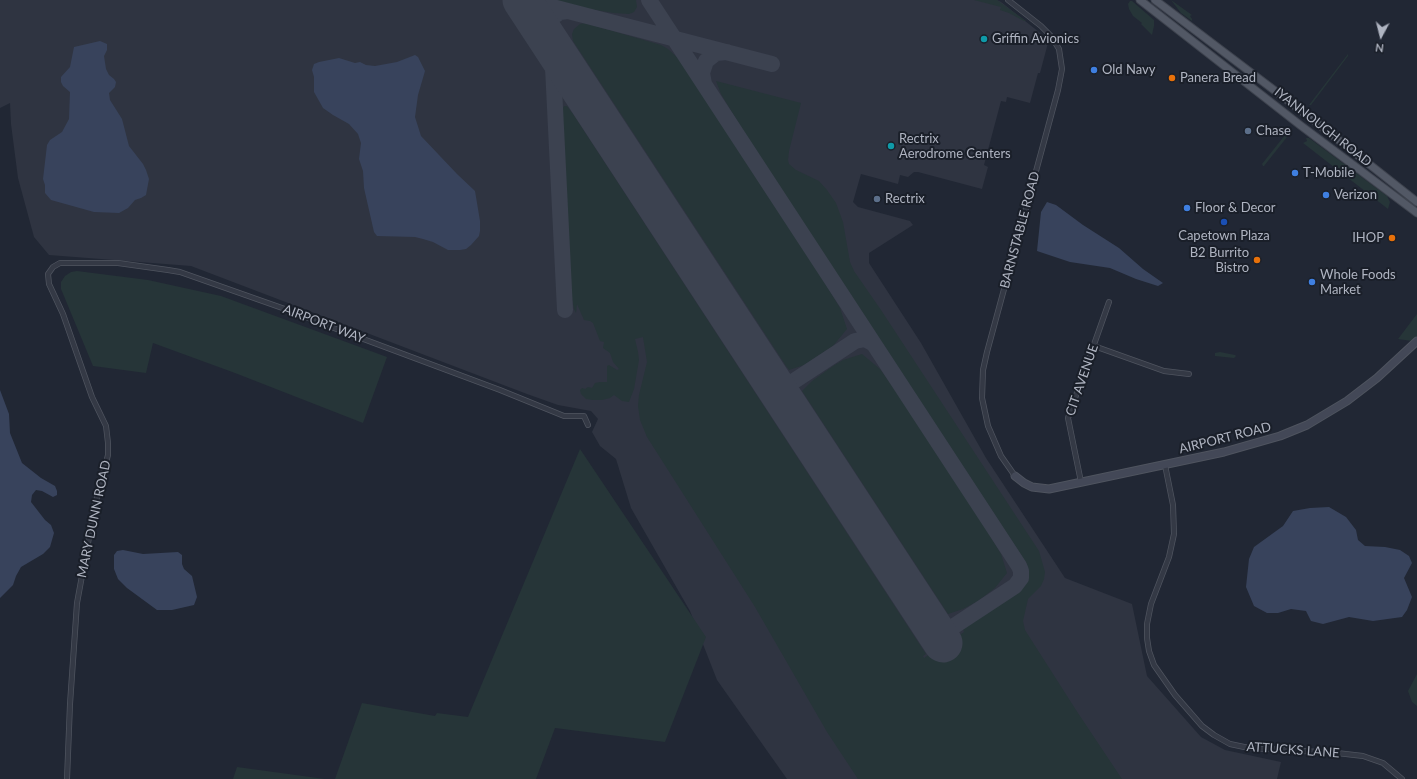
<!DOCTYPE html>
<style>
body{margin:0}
#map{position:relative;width:1417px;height:779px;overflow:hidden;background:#212734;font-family:Lato,sans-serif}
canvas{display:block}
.north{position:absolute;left:1361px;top:16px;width:40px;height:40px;-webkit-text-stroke:3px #1a1f29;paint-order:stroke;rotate:187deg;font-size:11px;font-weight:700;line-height:16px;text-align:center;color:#afb4c1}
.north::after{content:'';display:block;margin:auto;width:14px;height:18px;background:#afb4c1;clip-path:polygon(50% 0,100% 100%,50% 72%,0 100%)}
</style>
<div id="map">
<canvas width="1417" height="779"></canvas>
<div class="north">N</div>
</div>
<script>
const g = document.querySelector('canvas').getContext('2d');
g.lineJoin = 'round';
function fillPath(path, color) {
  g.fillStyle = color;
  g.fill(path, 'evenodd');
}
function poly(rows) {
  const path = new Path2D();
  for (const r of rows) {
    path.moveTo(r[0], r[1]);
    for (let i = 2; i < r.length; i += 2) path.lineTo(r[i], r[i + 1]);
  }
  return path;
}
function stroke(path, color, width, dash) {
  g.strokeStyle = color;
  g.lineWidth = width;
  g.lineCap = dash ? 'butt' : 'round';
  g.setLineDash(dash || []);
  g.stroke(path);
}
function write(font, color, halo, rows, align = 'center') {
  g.font = font + ' Lato,sans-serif';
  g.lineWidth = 4;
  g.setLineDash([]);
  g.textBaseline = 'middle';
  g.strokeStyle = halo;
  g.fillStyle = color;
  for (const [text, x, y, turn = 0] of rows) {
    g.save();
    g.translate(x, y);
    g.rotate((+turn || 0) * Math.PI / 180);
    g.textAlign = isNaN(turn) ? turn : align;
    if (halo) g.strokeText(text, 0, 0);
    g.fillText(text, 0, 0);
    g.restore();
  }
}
fillPath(poly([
 [0,0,997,0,1001,2,1039,32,1048,43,1040,73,1038,73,1030,103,1007,97,1006,102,1001,101,984,165,988,167,982,189,918,172,914,172,908,177,900,175,898,184,861,174,853,202,858,207,910,221,913,225,869,253,869,263,921,343,986,458,1065,578,1132,604,1147,676,1201,737,1225,750,1281,762,1277,779,787,779,717,680,690,611,631,508,616,459,600,446,592,432,598,419,591,411,558,405,527,394,191,266,49,255,34,237,18,178,11,124,10,103,0,108]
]), '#2f3441');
fillPath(poly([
 [554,0,636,0,637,7,634,12,629,14,614,13,589,9],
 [974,0,997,0,1026,21,1024,21,1009,13,1000,10,1001,7],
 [1171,0,1192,15,1190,16,1192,19,1192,21,1181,13],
 [1132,1,1154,20,1154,26,1152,35,1141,24,1142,23,1133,16,1129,9,1128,4,1130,1],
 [585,23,661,45,668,49,679,59,701,90,813,263,840,308,847,329,833,346,804,365,789,370,786,366,573,41,572,34,574,29,580,24],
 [1348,54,1348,56,1311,105,1309,105],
 [716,81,801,103,789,151,788,160,789,164,796,170,819,181,827,190,836,203,843,222,850,262,854,271,881,310,1039,551,1045,572,1044,579,1041,586,1028,599,1023,621,1025,630,1076,710,1122,779,858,779,827,732,755,607,647,437,640,420,638,406,639,395,647,362,643,337,635,339,638,352,639,360,634,389,629,402,622,401,614,395,610,398,602,400,593,400,586,399,581,394,580,390,582,388,585,389,588,387,592,388,595,383,600,382,607,382,607,366,609,365,617,370,619,369,613,362,610,353,603,348,604,342,600,341,593,323,590,321,584,320,577,304,576,313,574,309,571,294,563,122,563,108,564,106,567,106,573,114,926,654,923,656,924,658,933,652,933,651,954,637,955,638,964,632,963,629,1016,594,1024,586,1027,581,1029,572,1027,564,744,132,721,94],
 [1289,130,1291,132,1264,166,1263,166,1262,164],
 [1306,138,1309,138,1387,196,1390,202,1388,209,1303,143,1307,141],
 [77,271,148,280,221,296,387,357,363,423,235,373,153,343,146,373,93,366,61,289,61,282,65,276,71,272],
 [1417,314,1417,336,1412,341,1398,339],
 [1220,352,1235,355,1236,356,1234,358,1215,356,1215,353],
 [862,354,880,369,906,405,963,491,1001,554,1007,573,995,588,978,601,963,609,948,614,802,391,812,381,833,366,843,360],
 [580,449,706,637,665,742,555,728,536,779,335,779,362,703,435,716,437,713,468,717],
 [1417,674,1417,706,1412,702,1408,691],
 [237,767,325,779,233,779]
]), '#263538');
fillPath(poly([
 [100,41,107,44,107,50,104,56,106,69,109,75,114,79,116,82,115,87,109,93,110,100,122,119,129,146,143,164,146,170,149,179,146,195,141,198,135,200,128,208,119,213,94,212,51,200,45,193,45,185,43,179,47,145,50,140,62,132,69,119,70,92,63,86,61,82,61,77,70,67,74,47],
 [415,55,418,57,425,71,418,95,415,117,421,136,457,174,475,191,480,221,480,231,479,236,471,245,466,249,460,250,448,250,433,242,423,239,415,237,377,236,374,232,364,188,363,171,359,159,361,143,358,134,349,124,333,115,323,108,314,92,314,77,312,70,314,64,319,62,339,58,355,63,360,62,366,65,375,66,397,62],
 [1047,202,1056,205,1083,225,1119,248,1143,269,1163,283,1158,286,1136,279,1110,268,1070,262,1037,251,1041,212],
 [0,390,9,414,10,433,22,463,41,478,55,486,57,491,57,495,53,497,42,491,36,490,32,495,31,502,45,520,51,525,54,533,50,547,43,554,21,567,16,576,13,585,0,598],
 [1329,507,1346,517,1356,530,1358,540,1365,546,1385,547,1400,550,1409,556,1412,563,1404,578,1412,597,1407,610,1402,617,1373,621,1349,617,1323,624,1311,621,1306,611,1291,609,1278,613,1267,613,1254,606,1246,587,1249,559,1254,547,1283,526,1293,511,1310,508],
 [123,550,143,554,178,552,182,555,182,564,184,569,192,576,197,597,194,605,172,610,157,610,127,588,118,579,114,569,114,555,117,551]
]), '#38435c');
stroke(poly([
 [514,0,530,12],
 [532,0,541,4,772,64],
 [649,0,1019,566,1021,571,1021,578,1015,586,939,636],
 [550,43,548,32,551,20,554,16,560,12,568,11],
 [552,47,565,310],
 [704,84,702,73,706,61,716,53,727,52],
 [769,377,778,384,785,385,791,383],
 [787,406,786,391,791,383,855,341,865,339,874,344]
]), '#3c4250', 16);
stroke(poly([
 [522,0,943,643]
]), '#3c4250', 39);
const street = poly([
 [1008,0,1041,26,1051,36,1059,49,1062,69,1058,90,987,352,983,370,982,398,988,426,1001,456,1015,476],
 [1094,346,1164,371,1189,374],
 [1165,465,1173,505,1174,534,1169,557,1151,604,1147,624,1147,638,1149,651,1154,665,1175,695,1202,726,1214,735,1230,744,1249,748,1337,753,1363,756,1383,763,1402,779],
 [1081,482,1068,418,1109,302],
 [67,779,70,704,77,603,95,505,108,455,108,443,106,426,92,397,63,314,49,284,48,274,53,267,60,263,118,263,168,270,180,272,302,315,315,321,500,390,564,416,584,416,588,425]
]);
const secondary = poly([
 [1015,476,1024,483,1032,487,1049,489,1224,452,1280,436,1307,425,1347,401,1377,378,1417,341]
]);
const primary = poly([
 [1140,0,1300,125,1417,213],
 [1155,0,1307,115,1417,202]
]);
stroke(street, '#4f545f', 6);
stroke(secondary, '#4f545f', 9);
stroke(primary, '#3e434e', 9);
stroke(street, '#343945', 4.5);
stroke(secondary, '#434857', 7);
stroke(primary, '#525865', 7);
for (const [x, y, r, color] of [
 [984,39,4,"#0f9aa8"],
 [1094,70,4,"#3f7fe0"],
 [1172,78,4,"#e8710a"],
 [1248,131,4,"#5c6f8a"],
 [891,146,4,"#0f9aa8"],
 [1295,173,4,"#3f7fe0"],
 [1326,195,4,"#3f7fe0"],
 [877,199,4,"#5c6f8a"],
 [1187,208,4,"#3f7fe0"],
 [1224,222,4,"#1a4fb4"],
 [1392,238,4,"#e8710a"],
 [1257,260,4,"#e8710a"],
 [1312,282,4,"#3f7fe0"]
]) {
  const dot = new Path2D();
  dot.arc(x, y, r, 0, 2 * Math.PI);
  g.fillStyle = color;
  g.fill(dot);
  stroke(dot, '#1a1f29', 1.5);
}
write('13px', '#afb4c1', '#1a1f29', [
 ["Griffin Avionics",992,39],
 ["Old Navy",1102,70],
 ["Panera Bread",1180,78],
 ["Chase",1256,131],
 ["Rectrix",899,139],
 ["Aerodrome Centers",899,154],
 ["T-Mobile",1303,173],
 ["Verizon",1334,195],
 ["Rectrix",885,199],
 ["Floor & Decor",1195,208],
 ["Capetown Plaza",1224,236,"center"],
 ["IHOP",1384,238,"right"],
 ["B2 Burrito",1249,253,"right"],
 ["Bistro",1249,268,"right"],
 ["Whole Foods",1320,275],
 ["Market",1320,290]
], 'left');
write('13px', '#afb4c1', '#1a1f29', [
 ["IYANNOUGH ROAD",1323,127,38],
 ["BARNSTABLE ROAD",1020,230,-75],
 ["AIRPORT WAY",324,324,21],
 ["CIT AVENUE",1082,380,-71],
 ["AIRPORT ROAD",1225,438,-14],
 ["MARY DUNN ROAD",94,519,-78],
 ["ATTUCKS LANE",1293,750,4]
]);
</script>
